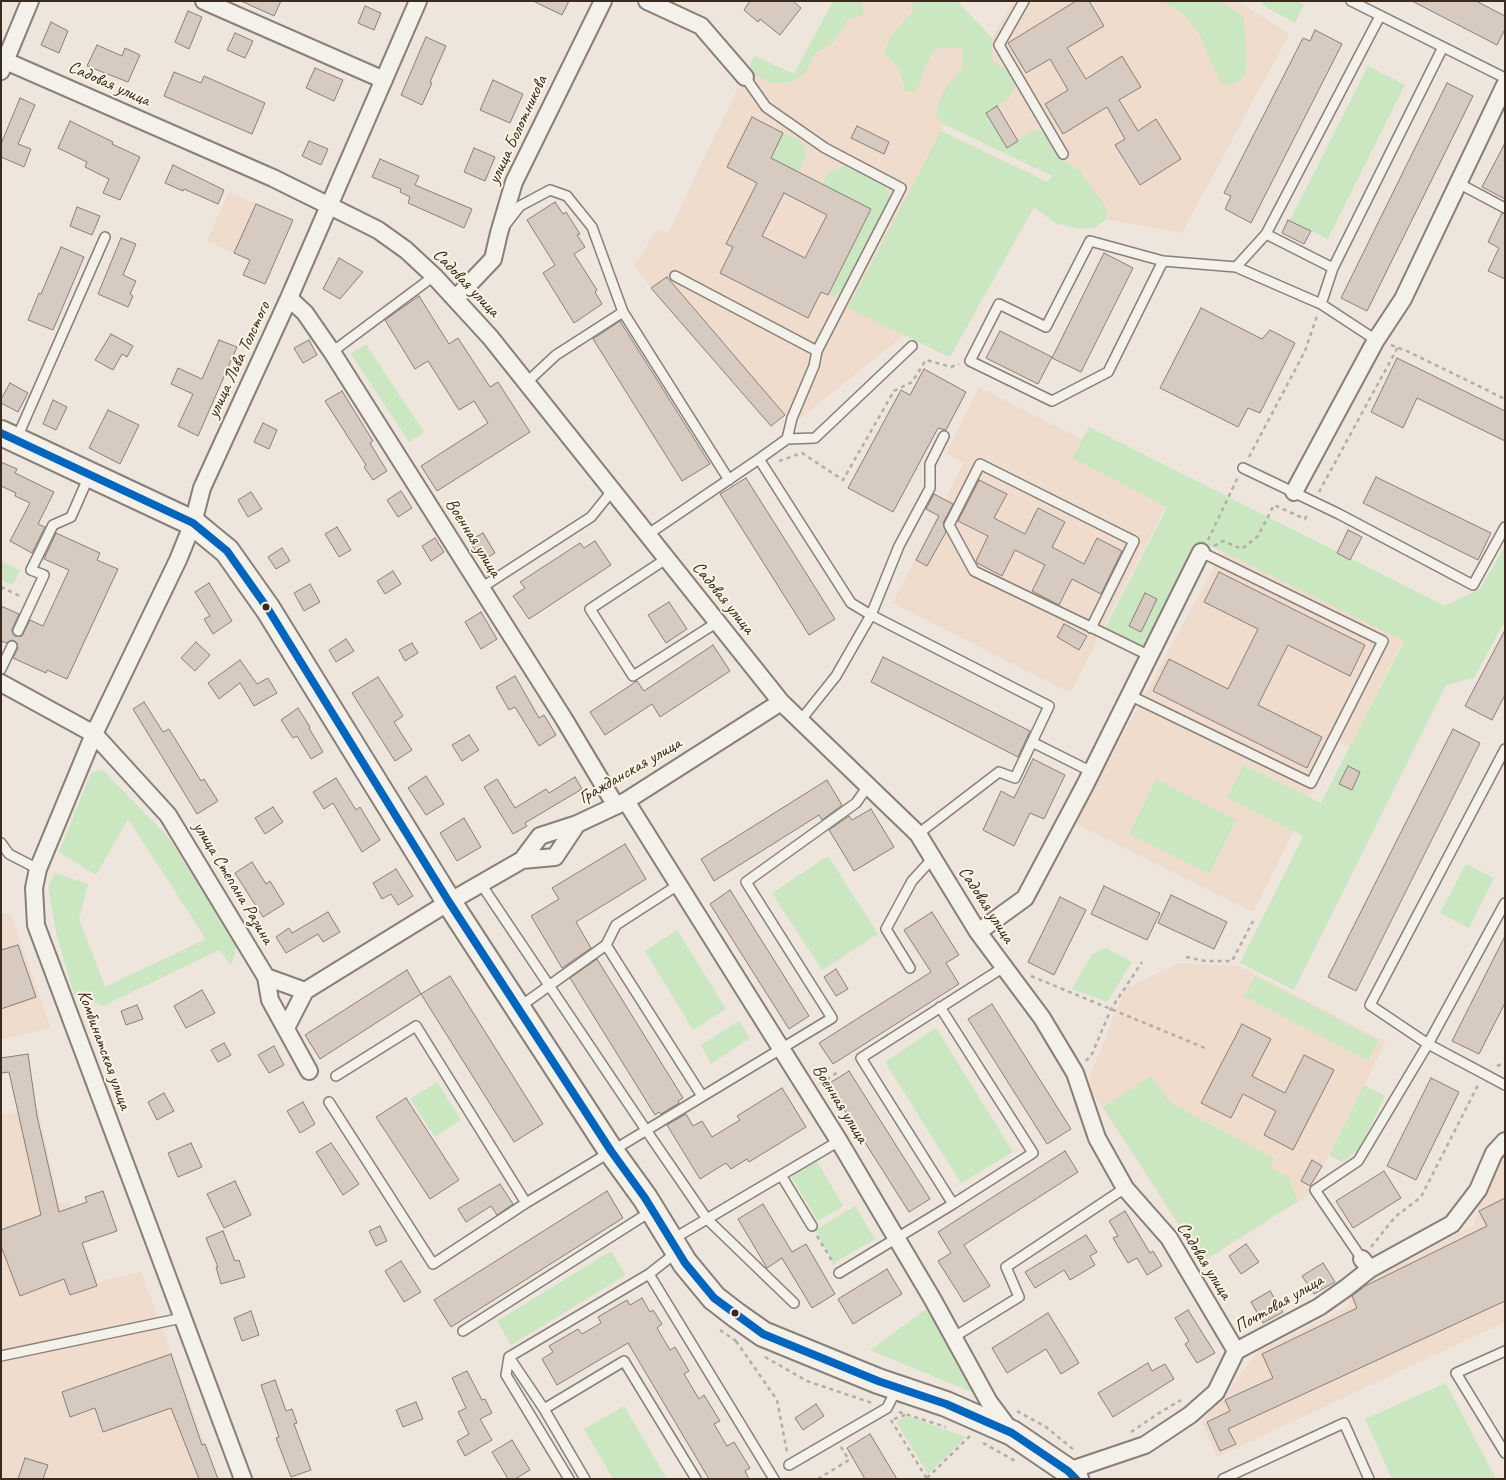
<!DOCTYPE html>
<meta charset="utf-8">
<style>
body{margin:0}
#map{position:relative;width:1506px;height:1480px;overflow:hidden;background:#eee5dc;font-family:Caveat,sans-serif}
canvas{display:block}
.frame{position:absolute;inset:0;border:2px solid #3b2a1e;pointer-events:none}
</style>
<div id="map">
<canvas width="1506" height="1480"></canvas>
<div class="frame"></div>
</div>
<script>
const g = document.querySelector('canvas').getContext('2d');
g.lineJoin = 'round';
function fillPath(path, color) {
  g.fillStyle = color;
  g.fill(path, 'evenodd');
}
function poly(rows) {
  const path = new Path2D();
  for (const r of rows) {
    path.moveTo(r[0], r[1]);
    for (let i = 2; i < r.length; i += 2) path.lineTo(r[i], r[i + 1]);
  }
  return path;
}
function stroke(path, color, width, dash) {
  g.strokeStyle = color;
  g.lineWidth = width;
  g.lineCap = dash ? 'butt' : 'round';
  g.setLineDash(dash || []);
  g.stroke(path);
}
function write(font, color, halo, rows, align = 'center') {
  g.font = font + ' Caveat,sans-serif';
  g.lineWidth = 4;
  g.setLineDash([]);
  g.textBaseline = 'middle';
  g.strokeStyle = halo;
  g.fillStyle = color;
  for (const [text, x, y, turn = 0] of rows) {
    g.save();
    g.translate(x, y);
    g.rotate((+turn || 0) * Math.PI / 180);
    g.textAlign = isNaN(turn) ? turn : align;
    if (halo) g.strokeText(text, 0, 0);
    g.fillText(text, 0, 0);
    g.restore();
  }
}
fillPath(poly([
 [833,1,957,1,992,38,1014,1,1237,1,1289,34,1182,233,1090,216,1052,175,944,124,942,131,1048,182,950,357,904,335,798,420,785,415,667,278,651,288,634,266,657,229,668,233,754,56,794,74],
 [229,192,293,220,271,270,207,241],
 [979,387,1175,487,1070,693,893,603,964,463,946,453],
 [1242,508,1424,598,1350,747,1338,741,1253,912,1075,823,1218,560],
 [1,912,11,915,51,1028,1,1039],
 [1179,963,1239,966,1386,1042,1312,1188,1304,1198,1203,1262,1087,1084,1125,989],
 [38,1109,59,1204,70,1202,98,1282,141,1272,218,1479,1,1479,1,1115],
 [1505,1151,1505,1322,1217,1457,1202,1423,1214,1403,1229,1391,1257,1352,1349,1306,1348,1292,1474,1225,1489,1160]
]), '#efdccd');
fillPath(poly([
 [833,1,862,1,864,15,848,19,835,41,814,55,806,72,793,82,769,83,748,70,754,56,794,74],
 [912,1,957,1,992,38,992,60,1008,72,1016,85,1009,98,986,113,1007,147,1033,130,1041,131,1050,140,1061,159,1080,171,1107,209,1106,219,1095,228,1078,229,1053,222,1034,207,950,357,848,308,941,131,1047,182,1052,176,944,124,936,118,941,95,962,68,963,48,935,49,924,70,916,93,905,91,899,68,884,53,889,39,904,20,913,12],
 [1161,1,1219,1,1243,16,1247,55,1245,76,1232,85,1221,84,1200,36,1184,14],
 [1262,1,1297,1,1304,5,1295,23,1261,4],
 [1368,66,1405,85,1328,239,1290,220],
 [783,133,799,139,805,147,806,157,798,172,771,158],
 [847,165,881,182,887,190,890,199,842,292,835,296,828,295,871,209,822,184,830,171],
 [366,344,424,432,409,442,351,354],
 [1089,427,1445,606,1480,589,1505,546,1505,621,1474,678,1446,685,1294,990,1240,963,1303,836,1227,798,1244,765,1321,803,1404,641,1211,546,1152,664,1100,638,1167,507,1072,458],
 [1,561,20,571,13,585,1,580],
 [103,770,168,837,237,945,231,966,219,950,103,1006,74,995,57,936,48,887,55,873,88,884,79,919,105,987,206,939,128,819,96,875,59,852,91,773],
 [1156,779,1236,820,1209,874,1129,834],
 [828,856,878,934,822,970,772,893],
 [1466,864,1494,878,1469,928,1440,913],
 [677,930,726,1009,693,1030,645,951],
 [1106,948,1132,962,1107,1002,1072,989,1092,954],
 [1255,976,1379,1041,1368,1061,1244,996],
 [739,1021,750,1038,711,1064,701,1045],
 [936,1028,1013,1152,961,1183,885,1062],
 [1151,1076,1171,1103,1275,1159,1271,1167,1290,1179,1297,1201,1203,1261,1103,1107],
 [437,1082,461,1120,435,1137,410,1099],
 [1364,1085,1385,1096,1360,1148,1343,1162,1329,1155],
 [817,1161,843,1206,818,1221,791,1177],
 [855,1206,875,1239,834,1263,815,1230],
 [611,1251,626,1275,511,1345,497,1321],
 [928,1308,979,1395,870,1350],
 [1446,1383,1496,1479,1392,1479,1365,1419],
 [624,1406,667,1479,613,1479,584,1429],
 [907,1416,966,1437,928,1474,896,1422]
]), '#cbe7c2');
const building = poly([
 [241,1,281,1,274,16,241,1],
 [533,1,569,1,562,15,533,1],
 [750,1,793,1,801,8,780,35,760,19,758,22,744,10,750,1],
 [1076,1,1089,1,1104,26,1067,48,1086,79,1122,56,1141,87,1119,100,1138,131,1156,119,1181,159,1140,185,1115,145,1125,139,1107,107,1063,134,1045,104,1068,90,1050,59,1026,73,1008,43,1076,1],
 [1412,1,1476,1,1505,16,1505,29,1497,45,1412,1],
 [365,6,381,13,374,30,358,23,365,6],
 [188,11,202,17,189,49,175,42,188,11],
 [51,22,68,31,59,53,41,45,51,22],
 [1315,30,1342,44,1251,223,1225,209,1231,196,1224,193,1303,38,1310,41,1315,30],
 [235,33,253,41,245,58,227,50,235,33],
 [426,37,446,46,430,82,432,83,422,105,401,95,426,37],
 [97,45,122,56,125,48,140,55,128,82,87,66,97,45],
 [315,68,343,80,334,101,306,88,315,68],
 [174,72,201,83,204,76,265,103,252,134,164,96,174,72],
 [493,80,523,94,510,123,480,110,493,80],
 [1447,83,1473,96,1367,311,1341,298,1447,83],
 [20,98,35,105,18,144,31,149,24,167,1,157,1,144,20,98],
 [997,106,1018,141,1007,148,986,113,997,106],
 [752,117,783,133,771,158,871,209,828,295,821,292,808,318,720,273,733,247,726,244,757,183,727,167,752,117],
 [784,193,827,215,805,258,762,236,784,193],
 [70,121,113,142,112,144,140,157,120,200,103,193,109,179,85,167,87,162,58,148,70,121],
 [857,126,889,142,884,154,851,138,857,126],
 [309,141,328,149,321,165,302,156,309,141],
 [1505,143,1505,199,1482,187,1505,143],
 [474,148,495,157,485,181,464,172,474,148],
 [380,159,419,176,415,185,472,209,464,228,408,203,410,197,400,192,401,189,372,177,380,159],
 [173,165,224,190,218,204,184,189,183,191,165,183,173,165],
 [555,202,563,214,566,212,580,234,577,235,585,247,574,254,597,290,595,292,602,304,574,323,543,273,555,265,527,220,555,202],
 [256,204,293,220,265,284,243,275,250,260,234,253,256,204],
 [77,207,100,216,92,235,70,226,77,207],
 [1502,213,1505,214,1505,279,1488,271,1499,248,1488,242,1502,213],
 [1288,220,1311,231,1304,244,1282,233,1288,220],
 [121,238,136,244,123,275,136,281,130,294,133,296,128,307,98,294,121,238],
 [61,247,84,257,53,330,28,320,39,293,41,294,61,247],
 [1104,253,1133,268,1081,372,1052,358,1104,253],
 [339,258,363,272,340,299,323,289,339,258],
 [667,277,785,415,771,426,651,288,667,277],
 [419,296,449,344,458,338,490,387,498,382,530,432,437,491,421,466,488,423,474,401,459,410,428,361,415,369,385,320,419,296],
 [1201,308,1262,339,1270,330,1295,343,1260,413,1248,408,1238,427,1160,388,1201,308],
 [620,321,710,464,682,481,593,339,620,321],
 [1000,331,1052,357,1038,384,986,358,1000,331],
 [111,334,133,346,127,357,122,354,113,370,95,360,111,334],
 [219,340,237,347,198,436,178,426,193,394,171,384,178,368,202,379,219,340],
 [309,340,317,355,303,363,294,348,309,340],
 [1397,358,1505,411,1505,441,1417,398,1403,428,1371,412,1397,358],
 [924,369,966,392,946,430,938,428,893,512,848,488,901,390,910,395,924,369],
 [10,383,28,393,18,412,1,403,1,399,10,383],
 [342,391,373,441,370,443,387,471,373,480,364,467,366,465,325,401,342,391],
 [53,400,67,407,56,430,43,424,53,400],
 [108,410,139,425,120,464,89,448,108,410],
 [263,423,277,430,269,449,254,442,263,423],
 [1,462,17,469,15,473,54,492,38,524,45,527,32,553,10,541,30,503,15,496,16,493,1,486,1,462],
 [1376,477,1491,533,1478,560,1363,503,1376,477],
 [746,478,835,619,809,635,720,494,746,478],
 [979,480,1007,494,994,518,1025,534,1038,508,1065,522,1052,547,1084,564,1097,538,1122,551,1101,594,1072,579,1059,605,1032,591,1045,565,1015,550,1002,576,977,563,976,561,988,536,958,521,979,480],
 [401,491,412,508,398,517,387,500,401,491],
 [251,492,262,509,248,517,238,500,251,492],
 [934,494,953,504,943,523,946,532,927,566,916,560,939,516,926,509,934,494],
 [337,527,351,550,339,557,325,534,337,527],
 [1348,530,1362,537,1350,560,1337,553,1348,530],
 [56,533,100,553,97,560,118,569,67,679,47,670,46,673,13,658,18,648,17,643,12,640,6,643,1,641,1,606,19,614,12,629,12,632,15,636,22,636,30,620,43,626,69,570,44,559,56,533],
 [483,533,495,553,482,561,469,541,483,533],
 [435,538,444,552,431,561,422,546,435,538],
 [595,541,611,565,529,619,513,596,525,588,520,582,580,543,584,548,595,541],
 [282,548,290,561,276,569,268,557,282,548],
 [393,571,401,584,385,594,377,581,393,571],
 [1219,572,1365,645,1350,676,1288,645,1258,705,1322,737,1307,768,1153,691,1169,659,1228,689,1258,629,1204,602,1219,572],
 [209,583,232,621,213,634,204,619,210,616,195,592,209,583],
 [310,584,320,602,304,611,294,593,310,584],
 [1145,593,1157,599,1141,632,1129,626,1145,593],
 [669,602,687,629,666,643,648,615,669,602],
 [481,612,497,639,481,649,465,622,481,612],
 [1064,624,1087,636,1079,650,1057,637,1064,624],
 [1505,630,1505,695,1492,720,1465,706,1505,630],
 [346,639,354,651,336,662,329,650,346,639],
 [196,642,210,655,195,671,181,658,196,642],
 [412,643,418,653,405,661,399,650,412,643],
 [713,645,730,671,660,717,652,704,605,735,590,712,637,681,644,691,713,645],
 [883,657,1030,731,1018,757,871,682,883,657],
 [240,660,257,684,268,678,277,693,254,706,240,683,219,699,208,683,240,660],
 [515,676,539,718,544,715,556,735,539,746,515,707,509,710,496,687,515,676],
 [378,677,403,716,394,722,412,750,395,761,352,693,378,677],
 [144,702,163,732,169,729,201,781,204,779,218,801,197,814,133,709,144,702],
 [298,708,310,727,309,728,323,752,311,759,297,736,293,738,281,720,298,708],
 [1453,729,1480,743,1356,991,1328,977,1453,729],
 [469,735,479,750,462,761,452,745,469,735],
 [1033,759,1065,775,1044,819,1030,813,1014,846,983,830,1001,791,1014,798,1033,759],
 [1348,766,1360,772,1352,790,1339,784,1348,766],
 [426,776,444,804,426,815,408,788,426,776],
 [575,777,582,789,525,823,527,826,513,834,484,787,497,779,515,808,546,789,549,793,575,777],
 [336,778,356,810,360,807,380,840,362,852,333,803,324,809,313,792,336,778],
 [827,780,842,805,822,820,819,815,714,881,701,859,827,780],
 [273,807,283,822,265,834,255,818,273,807],
 [871,809,894,847,854,871,829,830,849,816,852,820,871,809],
 [464,818,481,847,457,861,440,833,464,818],
 [625,844,646,879,576,922,591,948,562,968,531,916,559,899,552,888,625,844],
 [252,862,266,884,270,881,284,904,263,917,235,873,252,862],
 [396,869,413,896,398,905,391,894,382,899,373,883,396,869],
 [1104,886,1160,913,1147,940,1091,914,1104,886],
 [730,890,809,1016,789,1029,710,904,730,890],
 [1171,895,1227,922,1214,949,1158,923,1171,895],
 [1060,897,1086,910,1054,975,1028,962,1060,897],
 [328,912,340,932,323,942,318,934,286,953,276,937,289,928,292,933,328,912],
 [932,912,959,955,946,963,959,984,833,1064,819,1043,931,972,904,930,932,912],
 [1505,936,1505,1003,1479,1054,1452,1041,1505,936],
 [18,945,36,997,1,1009,1,950,18,945],
 [597,959,683,1098,678,1101,679,1103,661,1114,659,1112,655,1115,570,978,597,959],
 [836,969,848,989,836,996,824,977,836,969],
 [407,970,421,994,320,1059,305,1035,407,970],
 [450,976,543,1124,514,1142,421,994,450,976],
 [202,990,215,1013,186,1028,174,1006,202,990],
 [992,1004,1071,1129,1047,1144,968,1019,992,1004],
 [137,1005,143,1019,126,1025,121,1011,137,1005],
 [1242,1024,1271,1039,1252,1076,1285,1093,1304,1055,1334,1070,1293,1150,1264,1135,1276,1111,1243,1094,1231,1118,1201,1103,1242,1024],
 [224,1043,231,1055,218,1062,211,1050,224,1043],
 [274,1046,284,1065,269,1073,258,1055,274,1046],
 [28,1054,37,1116,59,1212,87,1202,85,1197,103,1191,117,1231,82,1243,97,1286,70,1295,64,1279,20,1296,1,1246,1,1230,41,1215,9,1072,1,1073,1,1058,28,1054],
 [849,1071,930,1199,909,1212,828,1084,849,1071],
 [1431,1078,1459,1092,1416,1180,1387,1166,1431,1078],
 [782,1088,806,1127,749,1162,747,1159,731,1169,726,1163,700,1179,667,1125,686,1114,693,1126,702,1121,712,1137,740,1120,737,1116,782,1088],
 [164,1093,174,1111,157,1120,148,1102,164,1093],
 [406,1098,459,1180,430,1199,376,1117,406,1098],
 [303,1102,315,1124,300,1133,287,1111,303,1102],
 [191,1143,202,1167,178,1177,168,1153,191,1143],
 [331,1143,359,1184,343,1195,316,1152,331,1143],
 [1065,1151,1078,1172,964,1245,990,1286,964,1302,938,1261,951,1253,938,1232,1065,1151],
 [1312,1160,1322,1166,1310,1186,1301,1181,1312,1160],
 [1384,1171,1401,1198,1353,1228,1336,1201,1384,1171],
 [235,1181,251,1215,224,1228,207,1194,235,1181],
 [500,1184,513,1204,497,1215,491,1206,466,1222,458,1209,500,1184],
 [607,1191,623,1218,451,1327,434,1300,607,1191],
 [1505,1198,1505,1301,1228,1429,1236,1444,1220,1451,1207,1422,1230,1411,1225,1400,1273,1378,1262,1354,1357,1308,1352,1296,1365,1286,1487,1226,1479,1211,1505,1198],
 [763,1204,792,1252,806,1244,835,1294,812,1308,782,1258,767,1268,738,1219,763,1204],
 [1125,1211,1150,1253,1153,1251,1162,1266,1147,1275,1137,1258,1128,1263,1113,1238,1118,1236,1109,1221,1125,1211],
 [380,1226,387,1241,376,1246,369,1231,380,1226],
 [223,1231,235,1261,239,1260,245,1277,221,1284,216,1267,218,1267,206,1238,223,1231],
 [1086,1235,1097,1252,1090,1256,1095,1265,1070,1280,1064,1270,1035,1288,1025,1272,1086,1235],
 [1246,1244,1259,1262,1241,1274,1229,1256,1246,1244],
 [401,1261,421,1292,404,1302,385,1271,401,1261],
 [1323,1263,1335,1282,1314,1294,1302,1276,1323,1263],
 [887,1269,902,1294,853,1324,838,1299,887,1269],
 [1270,1291,1283,1312,1263,1323,1251,1302,1270,1291],
 [642,1298,650,1312,653,1310,662,1324,657,1328,670,1350,675,1347,689,1371,684,1374,699,1399,704,1395,720,1421,714,1424,727,1446,734,1442,750,1468,745,1471,749,1479,709,1479,628,1343,557,1385,542,1359,553,1352,549,1346,578,1329,582,1334,601,1323,598,1317,627,1300,630,1305,642,1298],
 [1188,1310,1215,1353,1197,1363,1185,1344,1189,1341,1175,1318,1188,1310],
 [251,1311,259,1335,242,1341,234,1318,251,1311],
 [1048,1313,1079,1363,1061,1374,1046,1349,1007,1373,992,1348,1048,1313],
 [171,1354,202,1445,205,1444,218,1479,199,1479,171,1408,103,1432,95,1408,70,1417,62,1392,171,1354],
 [1148,1363,1152,1371,1165,1364,1174,1379,1113,1417,1098,1393,1148,1363],
 [467,1371,482,1400,485,1399,492,1413,480,1419,492,1440,465,1456,457,1441,469,1434,458,1412,466,1408,452,1378,467,1371],
 [275,1380,286,1411,292,1409,297,1423,294,1424,311,1470,291,1477,276,1438,279,1437,261,1385,275,1380],
 [416,1402,423,1419,403,1427,396,1410,416,1402],
 [816,1404,824,1416,803,1430,795,1418,816,1404],
 [870,1434,897,1479,865,1479,847,1448,870,1434],
 [512,1440,530,1470,515,1479,508,1479,492,1452,512,1440],
 [25,1458,48,1465,43,1479,18,1479,25,1458]
]);
fillPath(building, '#d7cac0');
stroke(building, '#877f78', 1);
const lane = poly([
 [1024,1,999,45,1063,154],
 [1351,1,1505,78],
 [745,77,766,107,825,148,901,188,817,351,814,366,792,418,787,439,759,459],
 [1458,183,1505,208],
 [506,224,520,206,550,190,567,196,592,227,623,312,729,480],
 [1266,234,1333,268],
 [1163,261,1108,372,1052,401,970,361,999,304,1046,327,1090,241,1163,261,1236,267,1321,304,1376,340],
 [1236,267,1266,234,1380,16],
 [675,276,817,351],
 [1321,304,1333,268,1443,47],
 [332,352,434,276],
 [526,383,556,355,623,312],
 [787,439,815,438,912,346],
 [16,440,105,237],
 [1243,468,1339,514,1473,585,1505,527],
 [647,535,759,459,851,603,871,615,1049,706,1032,742],
 [666,559,590,609,633,676,716,623],
 [481,588,591,517,612,491],
 [1091,628,1134,541,980,464,949,525,974,571,1101,632,1150,656],
 [18,631,44,575,31,570,53,525,71,517,89,476],
 [1,669,12,646],
 [1129,695,1311,783,1383,641,1201,552],
 [800,721,836,676,871,615,899,546,930,488,930,464,944,436],
 [1505,749,1370,1005,1428,1044,1505,1085],
 [918,834,999,772,1015,778,1032,742,1092,772],
 [1,843,9,854,38,869],
 [481,884,646,1130,707,1219,794,1303],
 [678,885,616,925,606,945,702,1096],
 [910,968,886,929,912,881,933,858],
 [940,1007,1033,1153,953,1204],
 [518,1008,606,945],
 [336,1076,416,1026,526,1203,832,1018,746,882,856,803,868,786],
 [329,1102,433,1264,526,1203],
 [781,1175,812,1226],
 [673,1239,839,1141],
 [1362,1259,1315,1190,1358,1161,1428,1044,1505,903],
 [839,1273,953,1204,861,1058,1004,967],
 [649,1274,774,1479],
 [463,1331,653,1210],
 [954,1337,1019,1297,1006,1267,1125,1188],
 [1505,1351,1456,1373,1505,1453],
 [1,1356,182,1318],
 [509,1357,544,1409,585,1479],
 [544,1409,624,1361,696,1479],
 [789,1465,887,1408,897,1388],
 [569,1479,506,1375,509,1357,649,1274,677,1252],
 [1223,1479,1344,1423,1369,1479]
]);
const street = poly([
 [204,1,384,80],
 [647,1,701,26,745,77],
 [1,59,273,178,354,218,378,230,406,250,434,276,490,337,781,702,918,834,978,932,1042,1018,1075,1073,1097,1138,1125,1188,1169,1238,1236,1351],
 [1,71,30,1],
 [289,298,305,313,332,352,564,719,616,806],
 [455,299,493,259,499,233,514,182,603,1],
 [1294,492,1376,340,1403,299,1505,85],
 [1,683,94,734,168,815,266,977,270,1000,309,1071],
 [626,801,839,1141,933,1300,989,1402,1010,1430],
 [522,860,555,857,577,824],
 [978,932,1025,898,1085,785,1201,552],
 [266,977,305,991,449,902,522,860,540,836,577,824,626,801,781,702],
 [286,1028,305,991],
 [1362,1259,1370,1269,1452,1224,1478,1190,1494,1153,1505,1141],
 [1068,1471,1145,1445,1190,1415,1216,1392,1236,1351,1319,1307,1346,1288,1370,1269],
 [243,1479,36,925,34,888,38,869,94,734,178,560,193,523,202,488,289,298,418,1]
]);
const secondary = poly([
 [1,433,193,523,227,551,268,609,449,902,611,1151,645,1198,685,1263,714,1298,736,1315,763,1334,878,1381,946,1404,1012,1433,1068,1471,1076,1479]
]);
stroke(lane, '#877f78', 12);
stroke(street, '#877f78', 20);
stroke(secondary, '#877f78', 28);
stroke(poly([
 [1391,345,1407,351,1505,399],
 [1249,457,1305,351,1317,316],
 [779,461,802,453,843,480,894,391,912,382,926,360,951,367,959,364],
 [1319,492,1398,347],
 [1208,540,1238,477],
 [1214,546,1223,541,1242,549,1258,536,1274,505,1305,519,1308,512],
 [1,587,22,597],
 [1186,957,1205,961,1232,961,1253,921],
 [1031,976,1205,1048],
 [1086,1061,1092,1054,1111,1009,1142,962],
 [1497,1066,1505,1063],
 [820,1084,838,1072],
 [817,1236,834,1264],
 [1371,1247,1395,1217,1421,1197,1478,1085],
 [720,1330,736,1341],
 [736,1341,777,1400,787,1452],
 [765,1357,807,1381,872,1403],
 [1017,1411,1046,1427,1074,1450],
 [899,1412,946,1427],
 [894,1419,905,1415],
 [891,1420,927,1479],
 [1131,1432,1159,1413,1181,1400],
 [983,1443,1017,1462],
 [927,1478,970,1436],
 [818,1479,849,1460,841,1447]
]), '#b2ada6', 2.5, [4, 4]);
stroke(lane, '#f4f0ea', 9);
stroke(street, '#f4f0ea', 16);
stroke(secondary, '#f4f0ea', 24);
stroke(poly([
 [1,433,193,523,227,551,268,609,449,902,611,1151,645,1198,685,1263,714,1298,763,1334,878,1381,946,1404,1012,1433,1068,1471,1076,1479]
]), '#0065bd', 8);
for (const [x, y, r, color] of [
 [266,607,4.5,"#3b2a1e"],
 [735,1313,4.5,"#3b2a1e"]
]) {
  const dot = new Path2D();
  dot.arc(x, y, r, 0, 2 * Math.PI);
  g.fillStyle = color;
  g.fill(dot);
  stroke(dot, '#fcf5e5', 2);
}
write('18px', '#3b2a1e', '#fcf5e5', [
 ["Садовая улица",109,84,24],
 ["улица Болотникова",518,130,-65],
 ["Садовая улица",466,283,46],
 ["улица Льва Толстого",239,360,-65],
 ["Военная улица",473,538,58],
 ["Садовая улица",723,598,51],
 ["Гражданская улица",630,771,-30],
 ["улица Степана Разина",233,883,59],
 ["Садовая улица",986,905,57],
 ["Комбинатская улица",104,1050,70],
 ["Военная улица",840,1104,58],
 ["Садовая улица",1204,1261,58],
 ["Почтовая улица",1279,1304,-30]
]);
</script>
